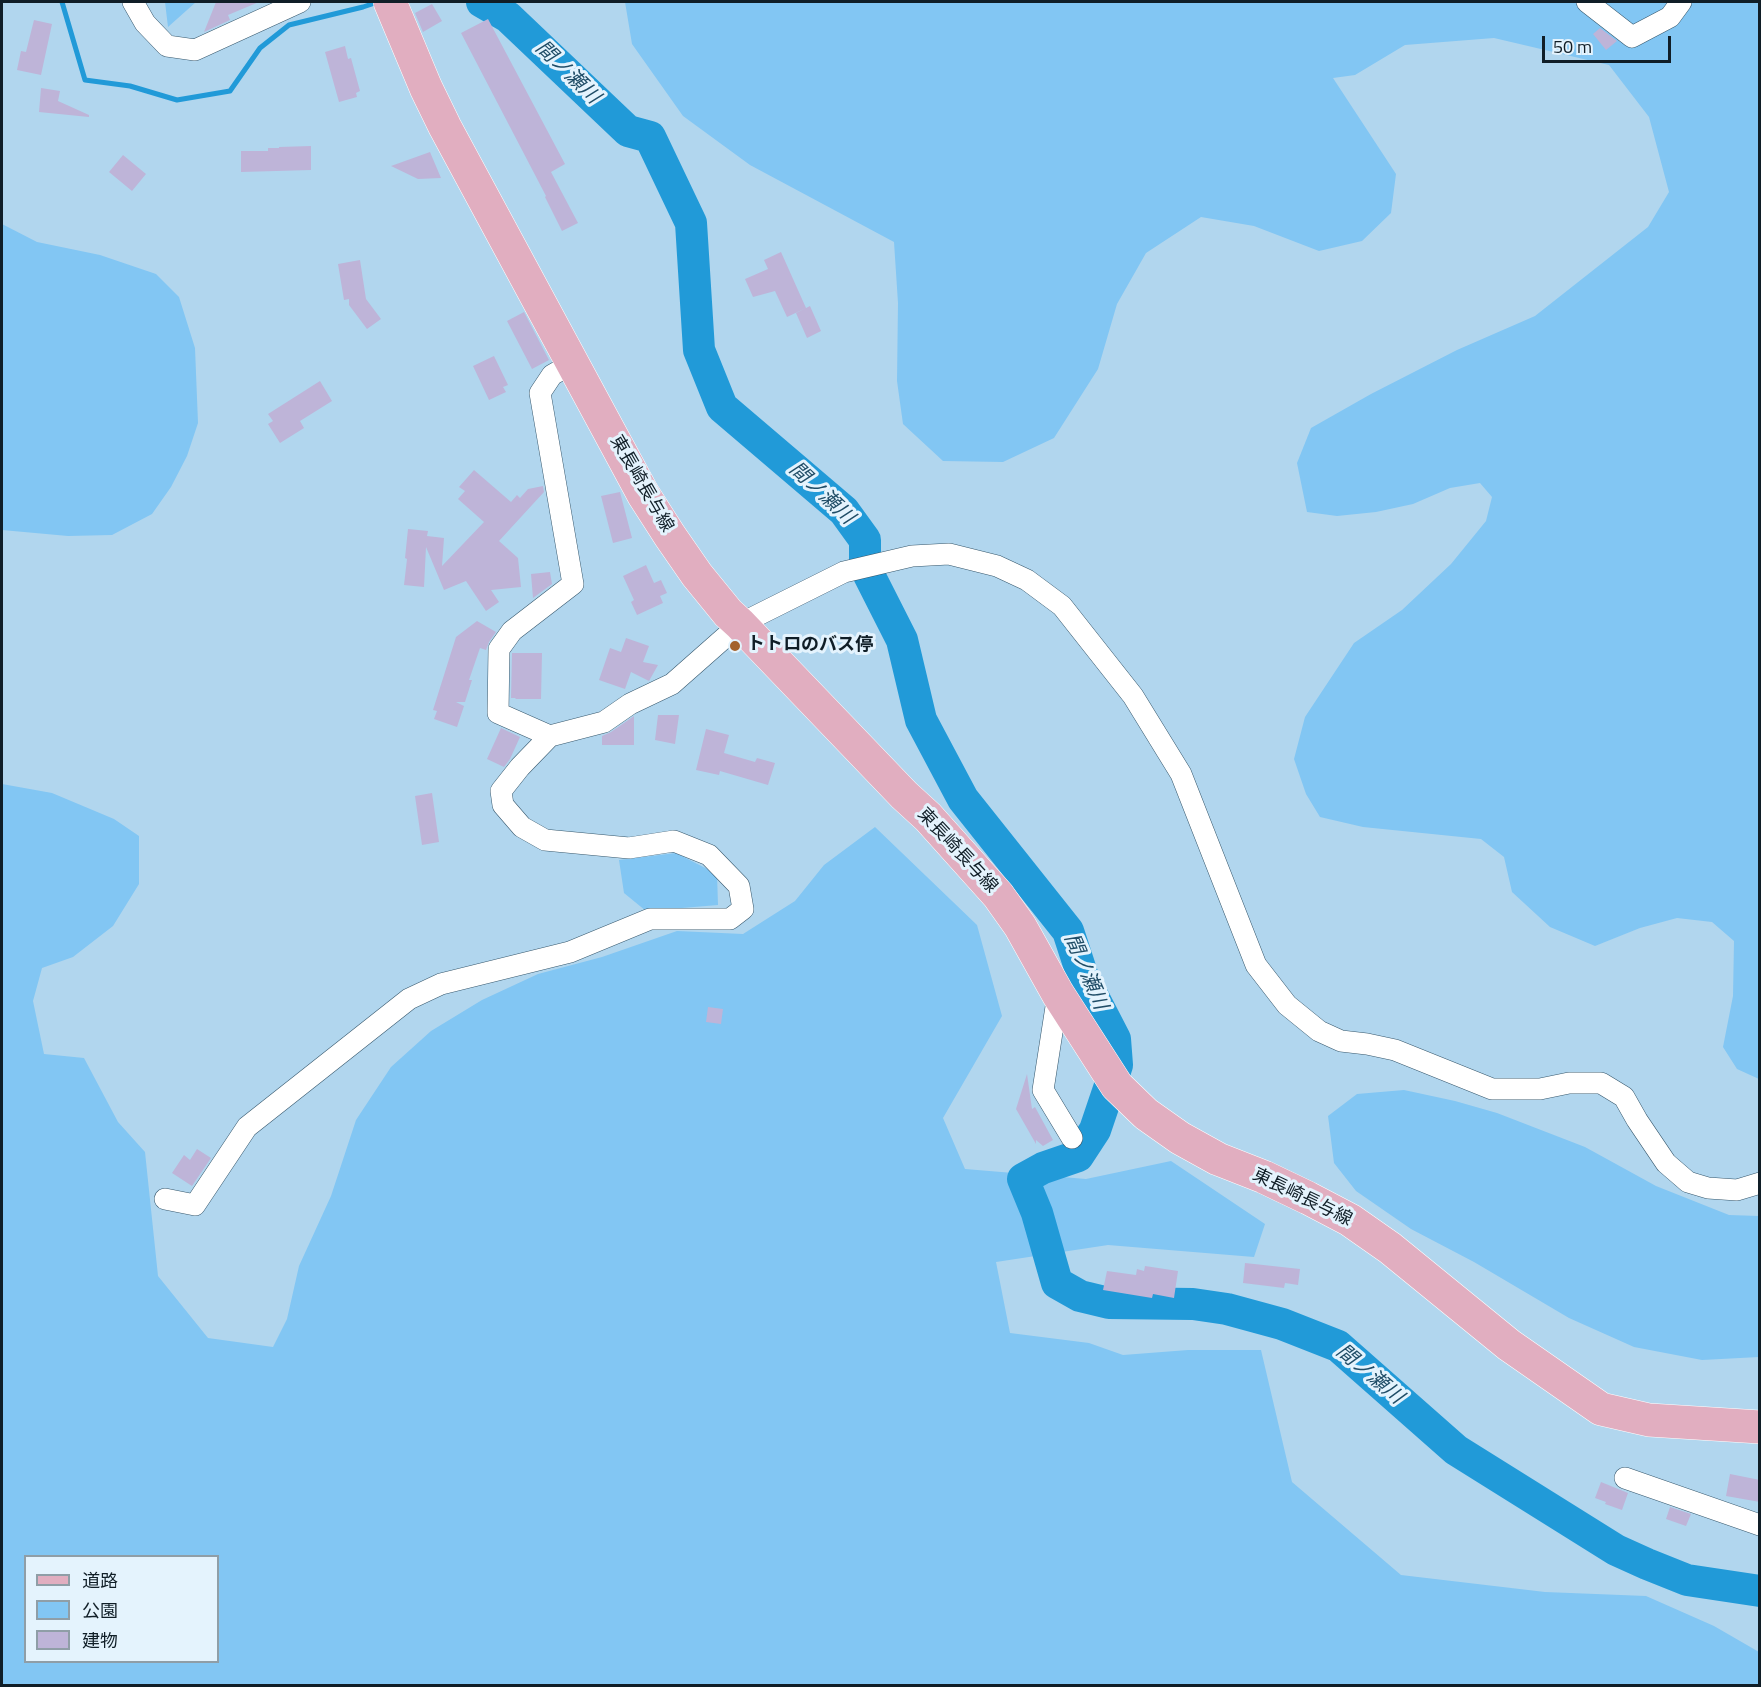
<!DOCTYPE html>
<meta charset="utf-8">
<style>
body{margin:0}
#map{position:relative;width:1761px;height:1687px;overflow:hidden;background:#b1d6ee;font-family:"Titillium Web","Noto Sans JP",sans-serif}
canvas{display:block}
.frame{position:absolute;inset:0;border:3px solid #101e27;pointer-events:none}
.legend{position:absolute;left:24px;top:1555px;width:195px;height:108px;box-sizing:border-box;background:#e4f3fd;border:2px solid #8f9ea7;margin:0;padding:8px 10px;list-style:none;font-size:18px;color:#101e27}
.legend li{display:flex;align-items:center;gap:12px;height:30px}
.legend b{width:30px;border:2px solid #8f9ea7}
.scale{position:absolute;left:1542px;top:36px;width:129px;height:27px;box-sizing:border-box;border:3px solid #101e27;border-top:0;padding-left:8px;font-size:18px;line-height:21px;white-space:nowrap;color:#101e27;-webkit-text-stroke:4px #e4f3fd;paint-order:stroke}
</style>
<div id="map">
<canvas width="1761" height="1687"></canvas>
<div class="frame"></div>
<ul class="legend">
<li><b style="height:8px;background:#e1aec0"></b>道路</li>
<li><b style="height:16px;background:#82c6f3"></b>公園</li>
<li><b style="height:16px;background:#beb4d8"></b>建物</li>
</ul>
<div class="scale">50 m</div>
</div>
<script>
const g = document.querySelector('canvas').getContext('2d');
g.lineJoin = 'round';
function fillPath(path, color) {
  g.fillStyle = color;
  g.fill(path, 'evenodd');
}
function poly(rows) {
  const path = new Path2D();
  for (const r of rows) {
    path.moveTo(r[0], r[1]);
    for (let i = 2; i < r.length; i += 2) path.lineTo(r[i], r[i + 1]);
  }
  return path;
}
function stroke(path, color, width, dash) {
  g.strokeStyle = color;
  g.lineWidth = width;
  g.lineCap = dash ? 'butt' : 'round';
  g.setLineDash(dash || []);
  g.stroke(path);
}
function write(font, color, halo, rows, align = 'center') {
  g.font = font + ' "Titillium Web","Noto Sans JP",sans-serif';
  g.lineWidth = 6;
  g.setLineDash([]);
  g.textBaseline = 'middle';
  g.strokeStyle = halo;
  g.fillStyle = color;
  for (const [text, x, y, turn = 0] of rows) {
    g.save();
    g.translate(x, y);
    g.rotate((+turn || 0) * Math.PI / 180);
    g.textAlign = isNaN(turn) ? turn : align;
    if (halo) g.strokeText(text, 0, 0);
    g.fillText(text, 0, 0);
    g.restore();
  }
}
fillPath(poly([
 [165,2,196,2,168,27],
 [625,2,1759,2,1759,1079,1737,1069,1723,1047,1733,996,1734,941,1712,922,1677,918,1640,928,1595,946,1550,927,1512,892,1504,857,1481,839,1363,827,1320,817,1306,794,1294,759,1305,717,1354,643,1402,610,1451,564,1486,521,1492,497,1480,483,1450,488,1413,504,1376,512,1337,516,1307,512,1297,463,1311,428,1371,394,1457,350,1535,316,1648,227,1669,192,1649,117,1609,65,1494,38,1405,45,1355,75,1333,78,1396,174,1391,213,1362,241,1319,251,1254,226,1201,217,1146,253,1117,304,1098,369,1054,438,1003,462,943,461,903,424,897,381,898,303,894,242,750,165,683,116,632,44],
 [2,224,37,242,100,255,156,274,179,297,195,348,198,423,187,456,171,487,152,514,112,535,68,536,2,530],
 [2,784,52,793,114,819,139,836,139,884,113,926,73,957,42,968,33,1001,44,1054,84,1058,118,1122,145,1152,158,1276,208,1338,273,1347,287,1319,299,1266,331,1196,356,1120,391,1067,431,1031,482,1000,538,974,602,957,677,931,743,934,795,901,824,865,875,827,977,925,1002,1016,943,1118,965,1169,1086,1179,1171,1161,1265,1224,1254,1257,1108,1245,996,1262,1010,1333,1089,1343,1123,1355,1188,1350,1261,1350,1292,1482,1401,1575,1545,1592,1646,1596,1714,1626,1759,1652,1759,1685,2,1685],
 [26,1556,218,1556,218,1662,26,1662],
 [676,853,717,874,718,905,646,911,624,893,619,860],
 [1404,1090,1455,1101,1497,1113,1585,1147,1656,1186,1729,1215,1759,1216,1759,1357,1702,1360,1634,1347,1569,1318,1474,1262,1411,1229,1356,1191,1334,1163,1328,1116,1357,1094]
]), '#82c6f3');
stroke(poly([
 [62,2,85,80,130,86,177,100,230,91,260,48,289,25,363,7,378,2]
]), '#219ad8', 5);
stroke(poly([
 [482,2,508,17,628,131,650,137,691,223,699,350,722,407,844,511,865,540,865,567,902,640,921,720,963,799,1068,931,1083,977,1115,1039,1117,1065,1095,1130,1078,1156,1043,1168,1023,1179,1037,1213,1057,1283,1080,1296,1109,1303,1193,1304,1227,1309,1282,1324,1338,1346,1456,1450,1616,1550,1647,1564,1687,1580,1760,1591]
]), '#219ad8', 32);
fillPath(poly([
 [216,2,259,2,228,15,230,20,204,32],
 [432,4,442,21,423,32,415,13],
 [488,19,565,164,551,172,578,223,562,231,545,197,546,196,461,33],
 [34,20,52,24,41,75,17,70,21,51,26,52],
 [1600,28,1617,41,1606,50,1593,34],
 [345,46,348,59,351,58,360,91,356,93,357,97,339,102,325,52],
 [41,88,60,91,58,101,89,115,89,117,39,112],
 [311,146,311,170,241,172,241,151,268,151,268,148,279,148,279,147],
 [430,152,441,178,418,179,391,166],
 [123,155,146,174,132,191,109,172],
 [781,252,806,308,787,317,775,291,753,297,745,279,768,269,764,260],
 [360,260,366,299,381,319,367,329,349,305,349,299,344,300,338,264],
 [810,306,821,331,807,338,796,313],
 [524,312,549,360,532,369,507,321],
 [494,356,508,385,503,387,506,392,489,400,473,366],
 [320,381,332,401,300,421,304,428,280,443,268,424,273,421,268,414],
 [474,470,511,502,517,495,520,498,528,489,543,486,544,492,499,541,518,558,521,587,491,590,499,602,486,611,466,581,444,590,426,547,424,587,404,585,407,559,405,558,408,529,428,531,427,536,444,538,442,566,484,522,458,499,465,491,459,487],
 [620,492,632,538,613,543,601,496],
 [646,565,654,583,661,580,667,593,660,596,663,603,637,615,631,602,634,600,623,576],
 [550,572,552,584,533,598,531,574],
 [477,621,496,632,489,642,486,650,480,648,469,680,472,680,465,702,456,702,464,706,457,727,434,719,437,711,433,710,456,637],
 [626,638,649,646,643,662,658,665,649,681,631,672,625,689,599,680,610,648,621,652],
 [512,653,542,653,541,699,515,699,516,698,511,698],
 [658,715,679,715,675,744,655,740],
 [634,716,634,745,602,745,602,736,611,732],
 [501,728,520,737,510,759,504,767,487,759],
 [706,729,729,735,724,753,755,762,757,758,775,763,768,785,720,771,719,775,696,770],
 [432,793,439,842,422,845,415,796],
 [708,1007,723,1009,721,1024,706,1022],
 [1027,1074,1032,1109,1035,1107,1053,1140,1043,1146,1036,1140,1036,1144,1016,1109],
 [197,1149,211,1158,192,1186,172,1173,184,1155,190,1160],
 [1245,1263,1300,1269,1298,1285,1285,1283,1284,1288,1243,1283],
 [1145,1266,1178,1271,1174,1298,1153,1294,1152,1298,1103,1290,1107,1271,1136,1275,1137,1269,1144,1271],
 [1730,1474,1760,1480,1760,1502,1726,1496],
 [1601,1482,1628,1493,1622,1510,1605,1504,1606,1502,1595,1498],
 [1670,1507,1691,1514,1686,1526,1666,1519]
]), '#beb4d8');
const street = poly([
 [133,2,145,23,167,46,195,50,300,2],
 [1587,2,1632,37,1670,17,1681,2],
 [550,736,498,713,499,649,512,631,573,584,540,393,552,375,573,363],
 [1058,994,1043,1090,1072,1138],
 [165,1199,195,1205,247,1127,409,999,441,984,570,952,650,919,730,919,743,909,739,886,709,855,674,841,629,848,545,840,522,827,503,805,501,791,520,767,550,736,604,722,630,704,672,684,740,624,844,572,912,556,949,554,997,566,1027,580,1062,606,1133,696,1181,774,1256,965,1287,1005,1319,1031,1341,1041,1367,1044,1395,1050,1492,1089,1540,1089,1569,1083,1601,1083,1624,1097,1637,1120,1666,1163,1688,1182,1708,1188,1737,1190,1760,1183],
 [1625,1478,1760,1525]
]);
const primary = poly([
 [390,2,426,88,445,127,643,494,670,536,697,575,728,613,740,624,904,795,928,817,998,895,1020,926,1058,994,1117,1086,1146,1114,1180,1138,1218,1159,1264,1177,1308,1198,1350,1220,1390,1248,1509,1345,1601,1409,1649,1420,1760,1427]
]);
stroke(street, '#37586d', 22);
stroke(primary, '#fff', 34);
stroke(street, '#fff', 21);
stroke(primary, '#e1aec0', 33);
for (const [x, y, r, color] of [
 [735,646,6,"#a3622c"]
]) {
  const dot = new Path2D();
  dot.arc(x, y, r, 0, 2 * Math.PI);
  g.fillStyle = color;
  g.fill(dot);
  stroke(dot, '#e4f3fd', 2);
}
write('18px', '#101e27', '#e4f3fd', [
 ["東長崎長与線",641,484,60],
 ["東長崎長与線",957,851,47],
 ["東長崎長与線",1302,1198,26]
]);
write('bold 18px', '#101e27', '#e4f3fd', [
 ["トトロのバス停",747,646]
], 'left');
write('italic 20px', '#204d67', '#e4f3fd', [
 ["間ノ瀬川",567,73,44],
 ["間ノ瀬川",821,494,43],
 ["間ノ瀬川",1085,972,67],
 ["間ノ瀬川",1369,1375,40]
]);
</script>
